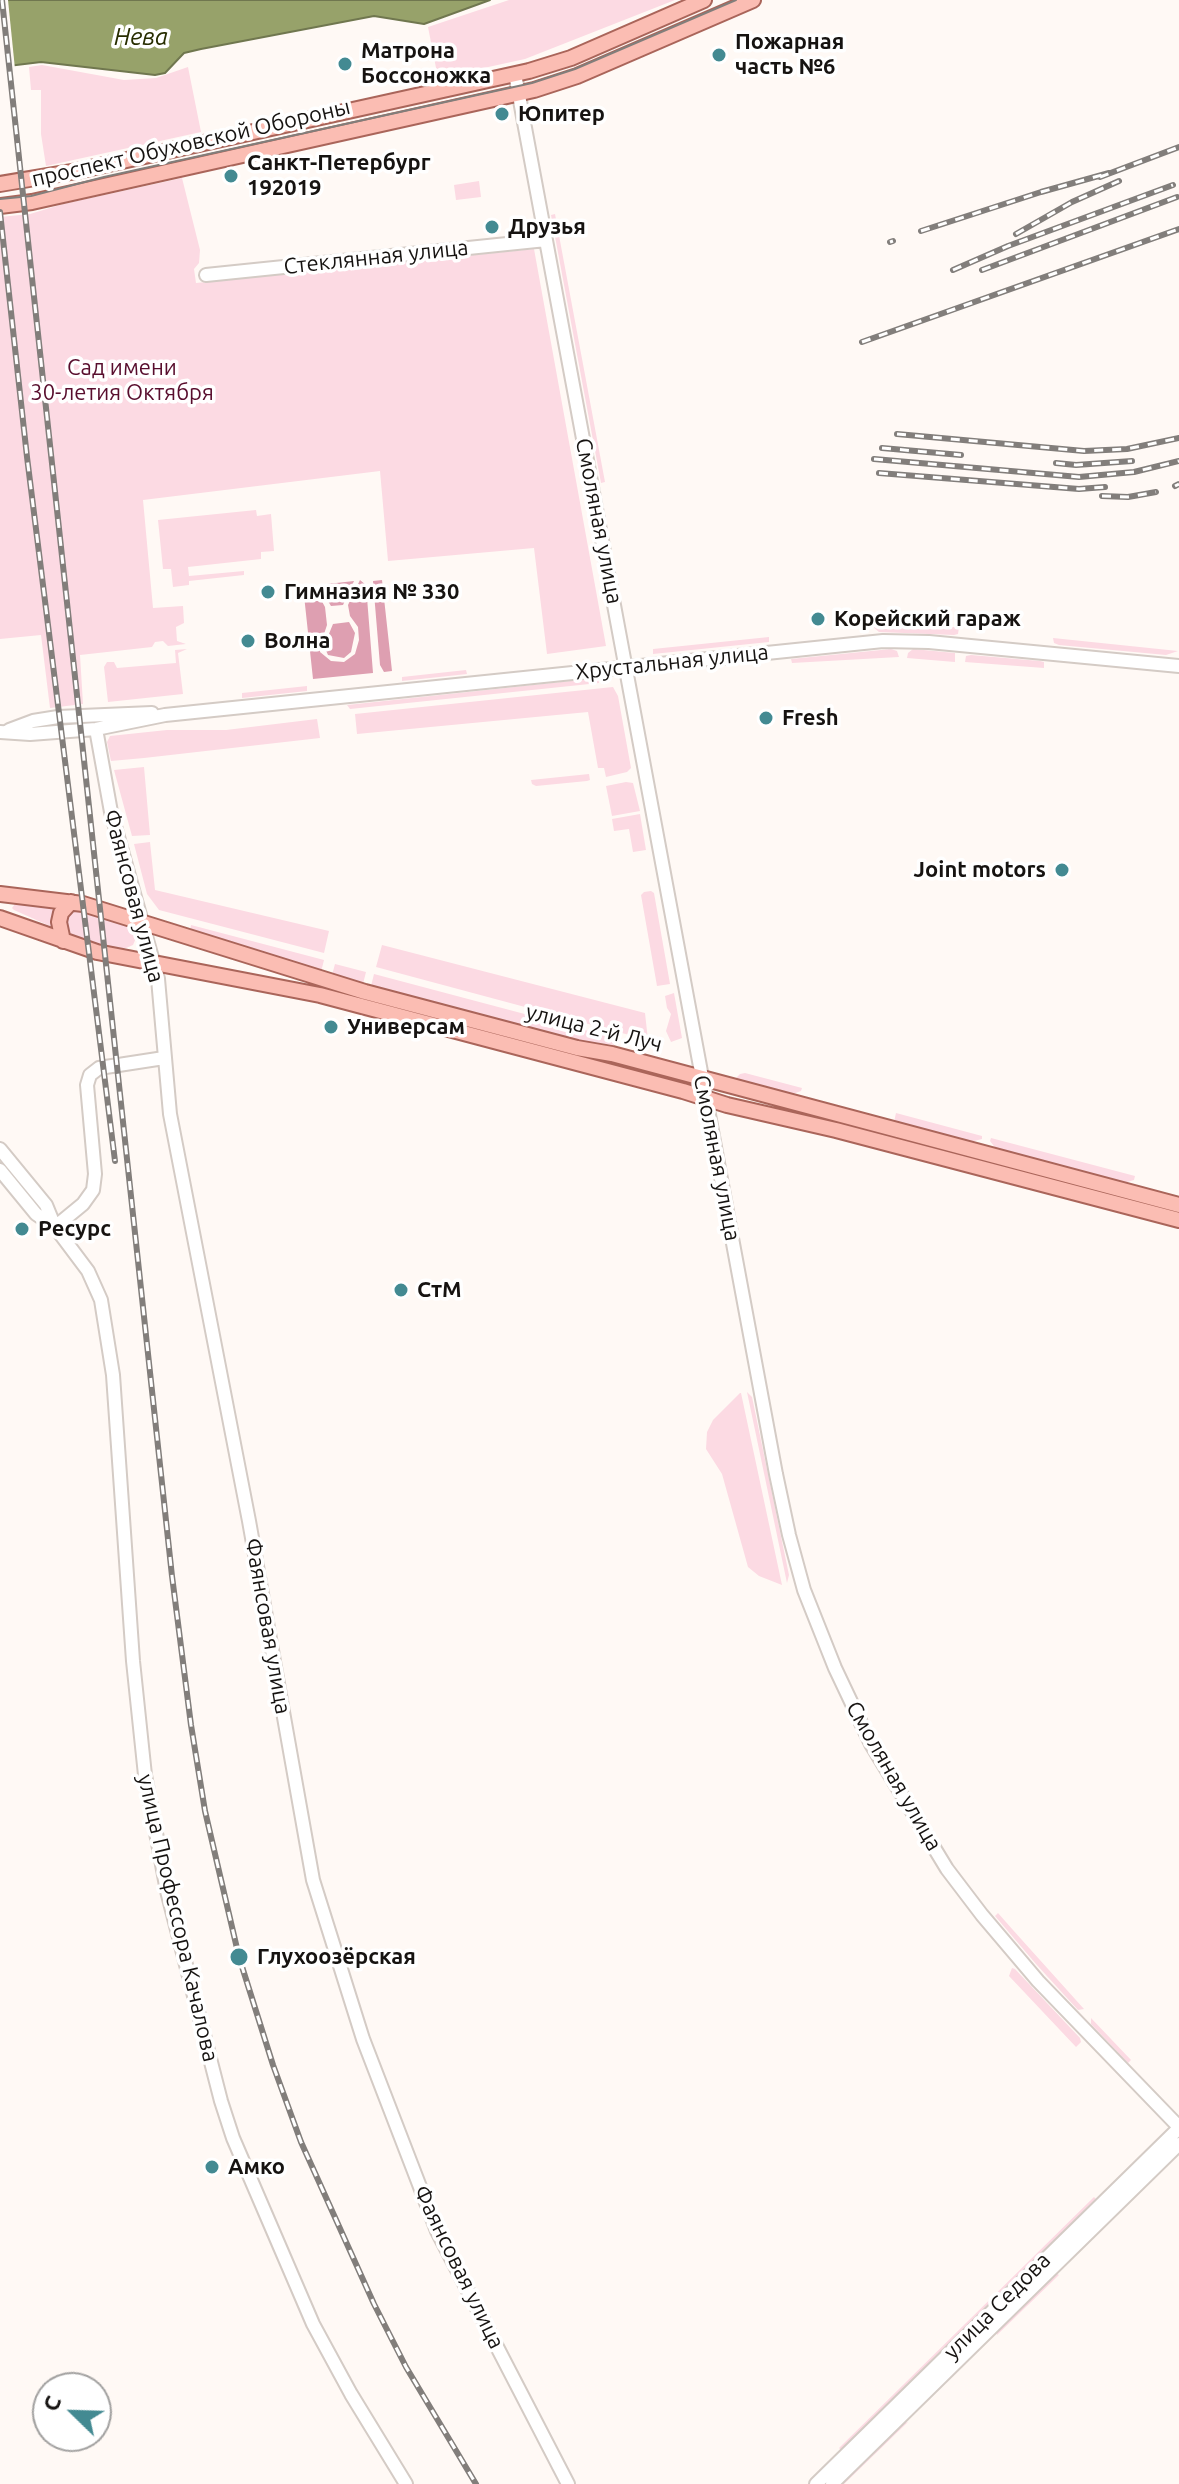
<!DOCTYPE html>
<meta charset="utf-8">
<style>
body{margin:0}
#map{position:relative;width:1179px;height:2484px;overflow:hidden;background:#fff9f5;font-family:Ubuntu,sans-serif}
canvas{display:block}
.north{position:absolute;left:32px;top:2372px;width:80px;height:80px;box-sizing:border-box;background:#fff;border:2px solid #a2a1a0;border-radius:50%;rotate:293deg;font-size:22px;font-weight:700;line-height:32px;text-align:center;color:#161311}
.north::after{content:'';display:block;margin:auto;width:28px;height:36px;background:#438a92;clip-path:polygon(50% 0,100% 100%,50% 72%,0 100%)}
</style>
<div id="map">
<canvas width="1179" height="2484"></canvas>
<div class="north">С</div>
</div>
<script>
const g = document.querySelector('canvas').getContext('2d');
g.lineJoin = 'round';
function fillPath(path, color) {
  g.fillStyle = color;
  g.fill(path, 'evenodd');
}
function poly(rows) {
  const path = new Path2D();
  for (const r of rows) {
    path.moveTo(r[0], r[1]);
    for (let i = 2; i < r.length; i += 2) path.lineTo(r[i], r[i + 1]);
  }
  return path;
}
function stroke(path, color, width, dash) {
  g.strokeStyle = color;
  g.lineWidth = width;
  g.lineCap = dash ? 'butt' : 'round';
  g.setLineDash(dash || []);
  g.stroke(path);
}
function write(font, color, halo, rows, align = 'center') {
  g.font = font + ' Ubuntu,sans-serif';
  g.lineWidth = 7;
  g.setLineDash([]);
  g.textBaseline = 'middle';
  g.strokeStyle = halo;
  g.fillStyle = color;
  for (const [text, x, y, turn = 0] of rows) {
    g.save();
    g.translate(x, y);
    g.rotate((+turn || 0) * Math.PI / 180);
    g.textAlign = isNaN(turn) ? turn : align;
    if (halo) g.strokeText(text, 0, 0);
    g.fillText(text, 0, 0);
    g.restore();
  }
}
fillPath(poly([
 [509,0,675,0,525,59,438,78,428,27],
 [42,65,124,80,156,78,188,67,201,132,46,166,41,134,41,90,31,90,29,67],
 [182,178,200,250,199,263,194,269,196,283,534,249,606,646,547,654,534,548,388,561,380,471,143,500,153,608,183,606,184,623,176,627,177,641,186,644,168,646,163,641,155,642,152,647,80,655,83,704,50,708,41,635,0,639,0,217,30,214,63,204],
 [479,181,481,197,456,200,454,185],
 [555,214,605,482,601,483,551,215],
 [256,510,257,516,271,514,274,551,261,552,261,559,188,567,189,576,244,571,244,575,189,581,189,585,173,587,171,569,163,569,158,520],
 [873,627,959,627,958,634,954,635,879,632],
 [769,637,769,642,653,654,653,649],
 [1053,638,1178,651,1166,655,1059,645,1054,643],
 [187,649,178,653,183,694,108,702,104,667,107,662,114,662,117,668,176,663,175,650],
 [891,649,897,651,899,657,792,663,791,659],
 [913,649,955,653,955,662,907,658,908,653],
 [971,655,1040,661,1044,662,1044,668,965,662,966,656],
 [466,670,467,674,402,681,402,677],
 [598,678,599,683,350,709,347,705],
 [307,686,307,691,242,698,242,693],
 [613,687,618,696,631,768,627,772,606,777,604,768,598,768,588,712,357,734,355,714],
 [317,719,320,738,144,758,111,761,107,742,110,736,167,730,226,730],
 [144,767,150,835,132,836,114,770],
 [589,774,590,780,587,781,536,786,532,784,531,780],
 [626,782,633,783,640,811,612,816,606,786],
 [640,814,646,850,633,852,629,829,614,831,612,819],
 [150,842,155,890,329,931,324,953,159,910,147,894,134,844],
 [651,891,654,893,670,984,657,986,641,895,644,892],
 [15,904,55,908,52,927,14,910,12,908],
 [76,911,130,925,135,931,136,938,133,945,119,951,73,937,68,930,68,921,70,914],
 [191,925,324,960,321,972,190,930],
 [382,945,645,1013,648,1040,376,967],
 [335,964,366,972,363,984,332,975],
 [374,974,615,1038,614,1045,575,1040,371,986],
 [674,993,682,1038,671,1042,666,1031,671,1014,667,1008,665,996],
 [745,1073,802,1088,801,1091,790,1095,734,1080,740,1074],
 [896,1113,982,1136,982,1139,970,1142,894,1122],
 [991,1138,1135,1176,1134,1180,1124,1183,997,1150,990,1141],
 [747,1392,752,1397,789,1575,787,1583],
 [740,1393,741,1393,782,1585,759,1576,748,1567,722,1474,706,1449,707,1432,713,1420],
 [998,1913,1013,1930,1084,2009,1078,2010,1036,1964,995,1916],
 [1012,1968,1015,1969,1080,2038,1081,2042,1076,2047,1009,1976],
 [1091,2018,1131,2060,1128,2063,1091,2024],
 [1094,2197,1097,2200,878,2415,842,2451,839,2448],
 [1056,2273,1059,2275,997,2335,997,2330],
 [908,2422,844,2484,840,2484,902,2424]
]), '#fcdae3');
fillPath(poly([
 [360,580,366,585,373,673,313,679,303,586,313,585,325,607,327,625,320,646,320,652,331,661,344,662,355,654,359,640,358,627,350,616,348,605],
 [382,580,392,671,384,672,380,665,373,581],
 [354,581,343,605,331,606,318,585],
 [349,622,355,633,351,652,344,658,328,655,324,646,333,624]
]), '#de9fb1');
const water = poly([
 [0,0,490,0,424,24,374,16,201,49,184,53,165,73,155,75,41,62,0,67,0,0]
]);
fillPath(water, '#97a26a');
stroke(water, '#70774f', 2);
fillPath(poly([
 [0,0,8,0,15,69,0,70]
]), '#fff9f5');
const minor = poly([
 [515,74,776,1474,789,1535,804,1590,835,1668,871,1744,947,1869,982,1915,1038,1981,1179,2127],
 [206,275,546,240],
 [96,729,111,812,158,979,170,1114,249,1521,313,1880,363,2039,437,2231,568,2484],
 [9,730,33,721,58,717,152,713],
 [0,732,30,734,96,729,165,715,883,641,929,642,1179,666],
 [0,1149,46,1205,55,1227,88,1271,101,1300,113,1375,133,1661,145,1775,167,1891,221,2101,233,2138,313,2324,351,2394,406,2484],
 [0,1170,36,1214,55,1227],
 [55,1227,83,1204,93,1190,95,1174,87,1085,90,1075,99,1068,164,1058],
 [816,2484,1179,2128],
 [832,2484,1179,2144]
]);
const major = poly([
 [0,184,77,171,529,71,571,58,704,0],
 [0,206,32,202,534,90,577,76,753,0],
 [0,894,83,904,365,992,577,1048,612,1054,1179,1205],
 [0,918,97,952,320,995,683,1091,727,1105,836,1130,1179,1220],
 [63,941,59,922,61,913,71,902]
]);
stroke(minor, '#d4cbc5', 16);
stroke(major, '#aa655a', 18);
stroke(minor, '#fff', 12);
stroke(major, '#fbbdb3', 14);
stroke(poly([
 [0,199,31,196,104,177,532,83,575,69,736,0]
]), '#827e7b', 2);
const rail = poly([
 [2,0,172,1576,191,1725,205,1811,239,1957,273,2065,301,2142,374,2304,406,2367,476,2484],
 [1100,177,1179,147],
 [0,212,27,457,115,1161],
 [921,231,1041,192,1109,173],
 [1016,234,1072,202,1119,181],
 [890,242,893,241],
 [953,270,1008,246,1173,185],
 [982,270,1177,197],
 [862,342,1179,229],
 [897,434,1084,451,1127,449,1179,438],
 [882,448,961,455],
 [874,459,1079,477,1134,472,1179,461],
 [1056,463,1076,465,1132,461],
 [879,473,1079,489,1105,487],
 [1175,486,1179,484],
 [1102,496,1128,497,1156,492]
]);
stroke(rail, '#827e7b', 6);
stroke(rail, '#fff', 3, [9]);
for (const [x, y, r, color] of [
 [719,55,8,"#438a92"],
 [345,64,8,"#438a92"],
 [502,114,8,"#438a92"],
 [231,176,8,"#438a92"],
 [492,227,8,"#438a92"],
 [268,592,8,"#438a92"],
 [818,619,8,"#438a92"],
 [248,641,8,"#438a92"],
 [766,718,8,"#438a92"],
 [1062,870,8,"#438a92"],
 [331,1027,8,"#438a92"],
 [22,1229,8,"#438a92"],
 [401,1290,8,"#438a92"],
 [239,1957,10,"#438a92"],
 [212,2167,8,"#438a92"]
]) {
  const dot = new Path2D();
  dot.arc(x, y, r, 0, 2 * Math.PI);
  g.fillStyle = color;
  g.fill(dot);
  stroke(dot, '#fff', 3);
}
write('bold 22px', '#161311', '#fff', [
 ["Пожарная",735,42],
 ["часть №6",735,67],
 ["Матрона",361,51],
 ["Боссоножка",361,76],
 ["Юпитер",518,114],
 ["Санкт-Петербург",247,163],
 ["192019",247,188],
 ["Друзья",508,227],
 ["Гимназия № 330",284,592],
 ["Корейский гараж",834,619],
 ["Волна",264,641],
 ["Fresh",782,718],
 ["Joint motors",1046,870,"right"],
 ["Универсам",347,1027],
 ["Ресурс",38,1229],
 ["СтМ",417,1290],
 ["Глухоозёрская",257,1957],
 ["Амко",228,2167]
], 'left');
write('22px', '#161311', '#fff', [
 ["проспект Обуховской Обороны",191,143,-13],
 ["Стеклянная улица",376,257,-6],
 ["Смоляная улица",599,521,79],
 ["Хрустальная улица",672,662,-6],
 ["Фаянсовая улица",134,896,75],
 ["улица 2-й Луч",594,1028,14],
 ["Смоляная улица",717,1158,79],
 ["Фаянсовая улица",268,1626,80],
 ["Смоляная улица",894,1776,60],
 ["улица Профессора Качалова",178,1918,77],
 ["Фаянсовая улица",459,2267,64],
 ["улица Седова",997,2306,-45]
]);
write('22px', '#580d2d', '#fff', [
 ["Сад имени",122,368],
 ["30-летия Октября",122,393]
]);
write('italic 24px', '#272d00', '#fff', [
 ["Нева",141,37]
]);
</script>
